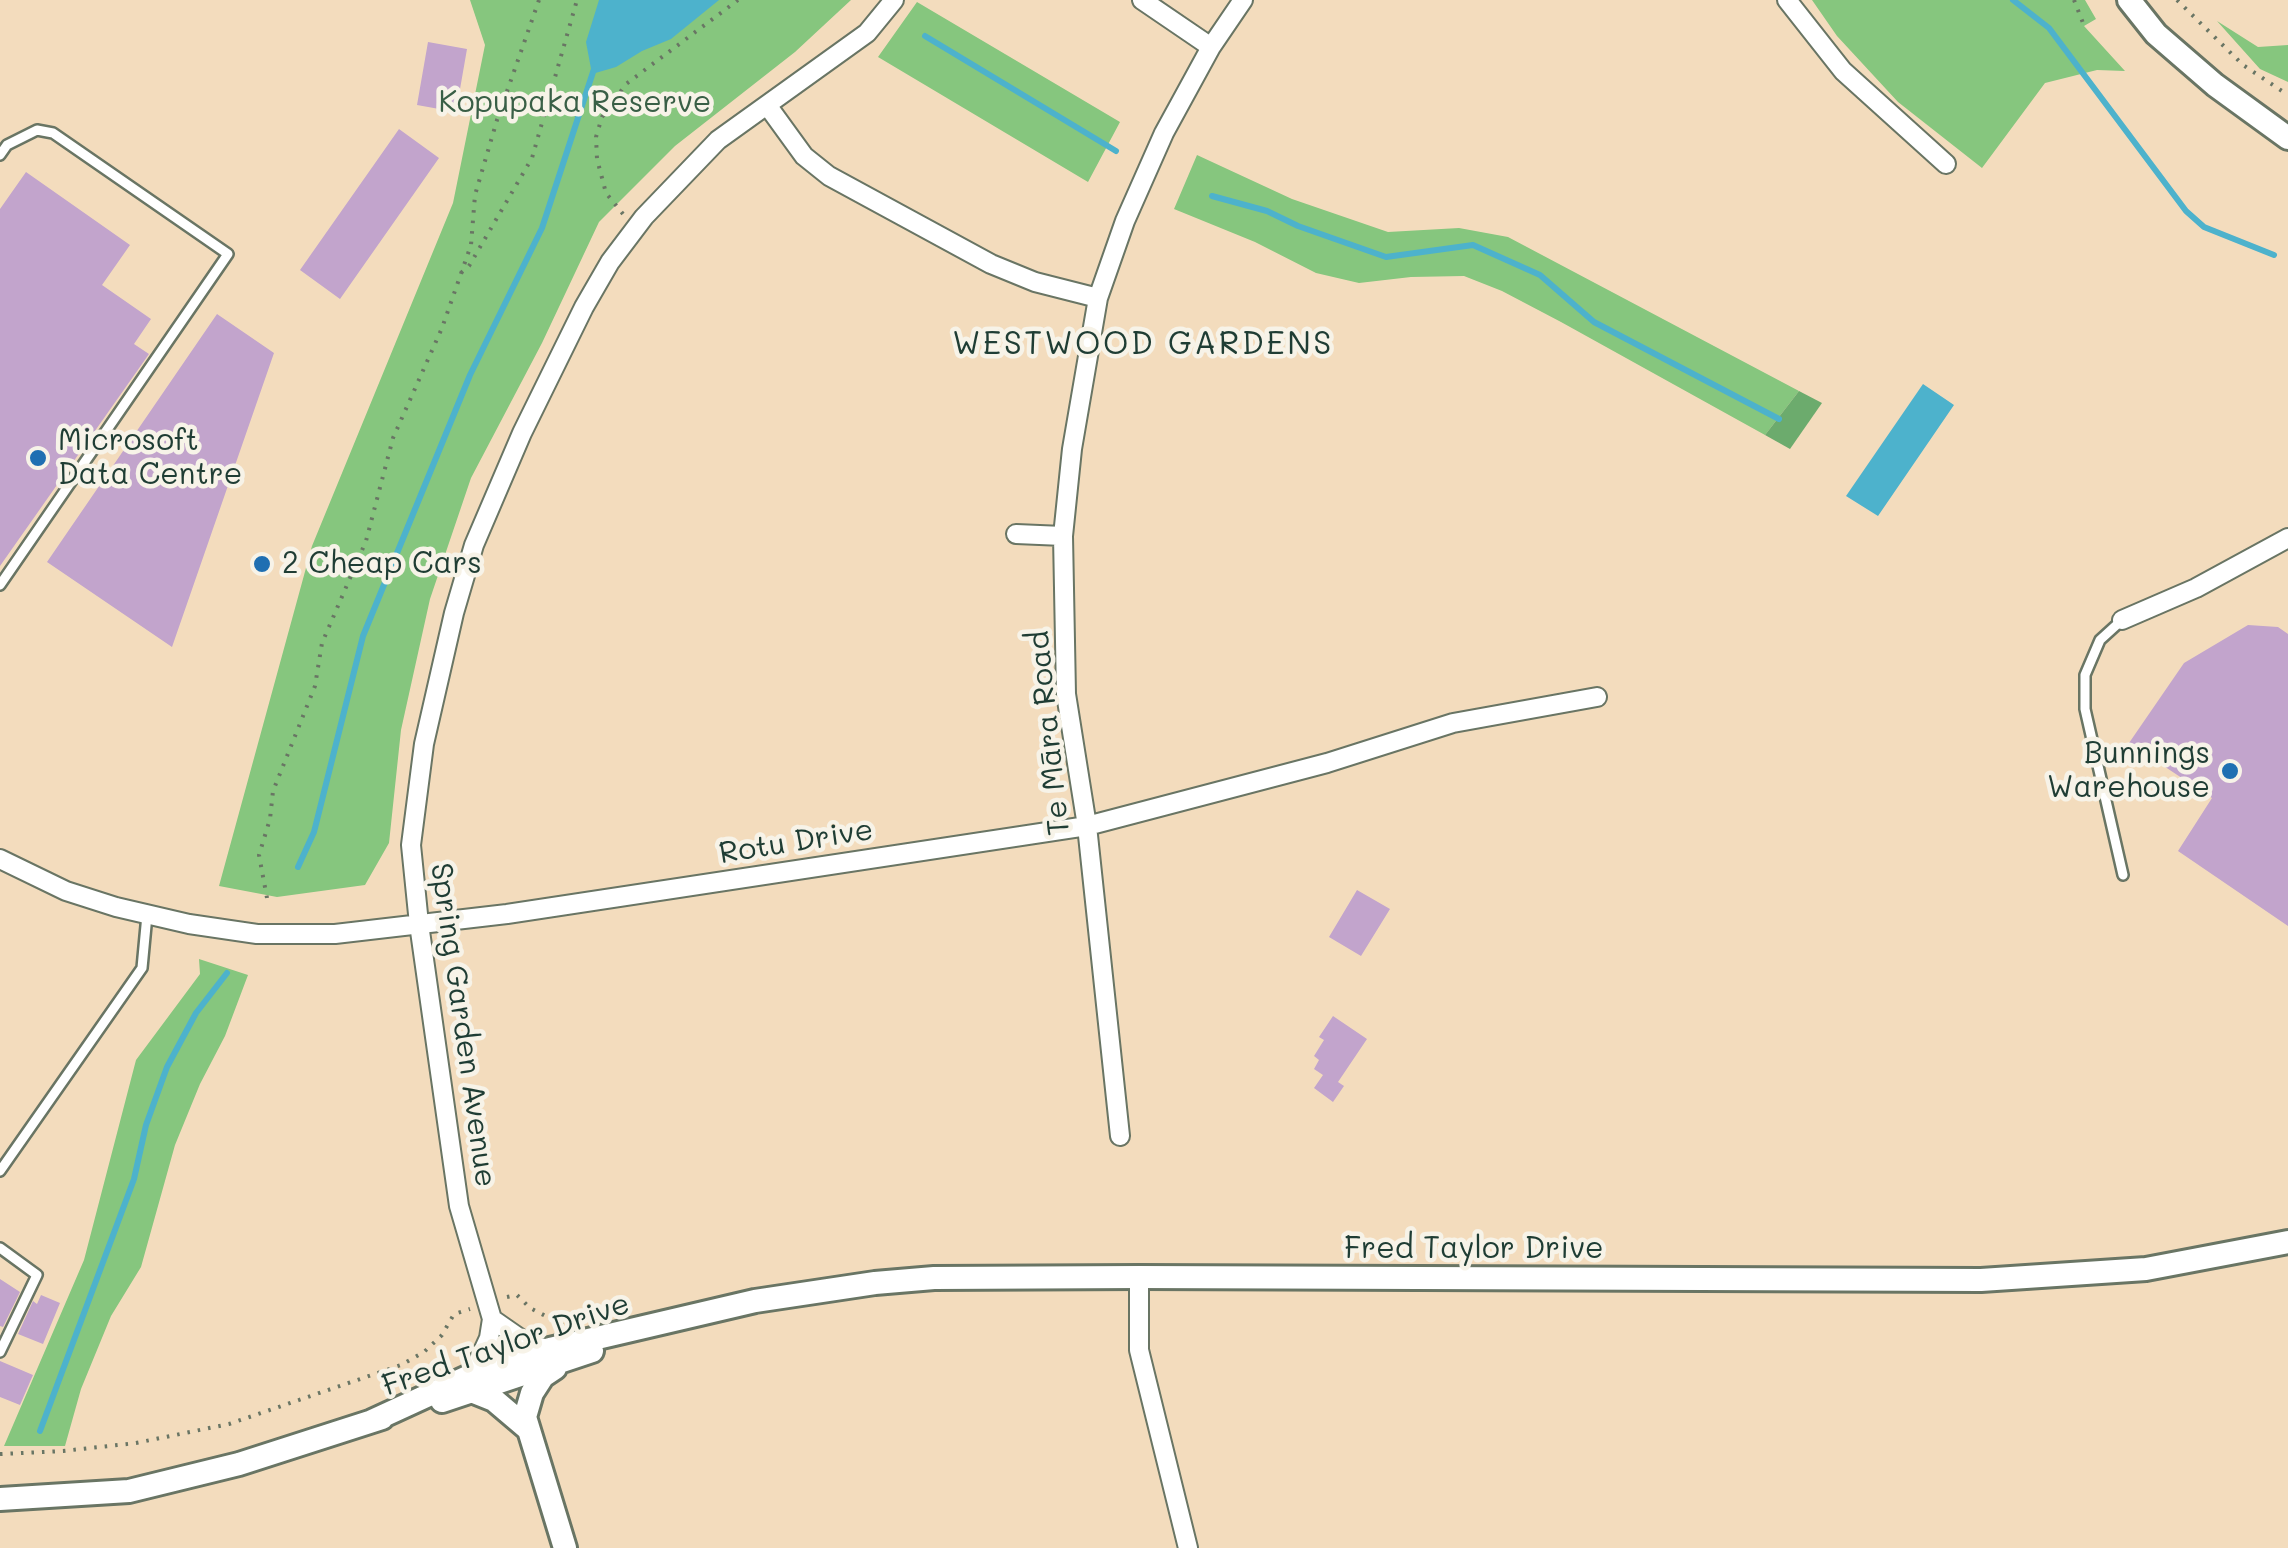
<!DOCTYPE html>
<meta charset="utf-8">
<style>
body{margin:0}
canvas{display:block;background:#f3dcbd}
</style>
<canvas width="2288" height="1548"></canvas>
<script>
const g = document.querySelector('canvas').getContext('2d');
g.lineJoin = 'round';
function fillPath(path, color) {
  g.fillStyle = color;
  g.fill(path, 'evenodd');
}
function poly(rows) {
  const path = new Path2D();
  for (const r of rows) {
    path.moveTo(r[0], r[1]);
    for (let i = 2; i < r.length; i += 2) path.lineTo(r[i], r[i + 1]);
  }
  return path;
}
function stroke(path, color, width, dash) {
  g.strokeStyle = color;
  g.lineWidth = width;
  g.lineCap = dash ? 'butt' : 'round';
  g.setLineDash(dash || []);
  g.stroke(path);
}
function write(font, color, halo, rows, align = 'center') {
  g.font = font + ' Mali,sans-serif';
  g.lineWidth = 9;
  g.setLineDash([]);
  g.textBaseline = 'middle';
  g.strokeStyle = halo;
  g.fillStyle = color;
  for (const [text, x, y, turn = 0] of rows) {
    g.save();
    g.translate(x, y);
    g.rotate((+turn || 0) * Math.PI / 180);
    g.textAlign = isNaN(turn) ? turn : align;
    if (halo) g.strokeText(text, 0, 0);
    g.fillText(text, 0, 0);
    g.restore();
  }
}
fillPath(poly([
 [470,0,851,0,795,52,675,146,599,222,542,343,471,478,430,599,401,730,389,843,365,885,277,897,219,886,312,546,453,203,485,45],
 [1812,0,2085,0,2096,19,2084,26,2125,71,2097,70,2045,83,1982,168,1898,102,1837,36],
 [917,2,1120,122,1088,182,878,57],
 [2217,21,2258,47,2288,45,2288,82,2260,69],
 [1197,155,1292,199,1388,232,1459,228,1508,237,1799,391,1765,435,1561,322,1502,291,1464,276,1411,277,1359,283,1316,273,1255,242,1174,209],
 [199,959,248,975,225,1036,200,1084,175,1145,141,1267,111,1316,81,1389,65,1446,4,1446,84,1260,136,1060,200,974]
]), '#86c67e');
fillPath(poly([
 [1799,391,1822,403,1790,449,1765,435]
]), '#6cab6d');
fillPath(poly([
 [599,0,719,0,671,39,642,51,616,67,592,74,586,42],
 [1923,384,1954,405,1878,516,1846,496]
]), '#4db2cc');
stroke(poly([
 [2013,0,2049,28,2186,211,2204,227,2274,255],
 [925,36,1116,151],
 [1212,196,1267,211,1298,226,1386,257,1473,245,1540,275,1594,322,1779,419],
 [298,867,314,832,363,636,470,375,542,228,594,69],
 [40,1431,134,1179,146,1125,167,1067,196,1013,227,973]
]), '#4db2cc', 6);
fillPath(poly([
 [428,42,467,49,456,112,417,105],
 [399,129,439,158,340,299,300,270],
 [26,172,130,245,102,285,151,319,134,344,149,354,0,566,0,209],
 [217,314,274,353,172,647,47,562],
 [2248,625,2278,627,2288,634,2288,926,2178,851,2212,798,2129,743,2184,663],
 [1357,890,1390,909,1361,956,1329,937],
 [1333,1016,1367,1039,1338,1082,1344,1086,1333,1102,1314,1088,1323,1075,1314,1069,1319,1060,1314,1056,1324,1040,1319,1037],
 [0,1279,20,1292,3,1327,0,1326],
 [41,1295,60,1303,43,1344,18,1334,33,1301,37,1304],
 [0,1361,33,1375,20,1405,0,1397]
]), '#c2a4cc');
const lane = poly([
 [0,155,7,145,37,130,53,133,228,254,0,585],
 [2122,620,2100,640,2085,675,2085,709,2123,875],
 [0,1171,142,968,147,915],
 [0,1248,37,1275,0,1352]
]);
const street = poly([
 [1142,0,1211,47],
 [1787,0,1843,71,1946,164],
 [767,105,804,156,829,176,991,264,1035,282,1098,298],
 [1016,534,1063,536],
 [2122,620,2196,588,2288,538],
 [0,859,66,891,116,907,189,924,257,934,335,934,507,914,1087,826,1327,763,1453,723,1597,697],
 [1120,1136,1087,826,1066,694,1063,536,1072,449,1098,298,1125,221,1164,133,1211,47,1243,0],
 [1139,1277,1139,1350,1188,1548],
 [492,1319,528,1344,548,1349],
 [472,1375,489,1338,492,1319,459,1206,419,924,411,845,424,744,454,613,474,545,522,433,584,307,610,262,644,217,718,140,867,33,894,0]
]);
const secondary = poly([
 [2129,0,2156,34,2215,85,2288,138],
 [555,1368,543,1376,532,1393,525,1417,565,1548],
 [474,1392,494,1400,527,1428],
 [442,1401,592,1351],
 [372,1421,472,1375,550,1349,755,1301,875,1283,934,1278,1139,1277,1981,1280,2146,1269,2288,1242],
 [0,1499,129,1491,239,1464,382,1418]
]);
stroke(lane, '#697564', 14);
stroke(street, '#697564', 22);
stroke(secondary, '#697564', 28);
stroke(poly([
 [2074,0,2083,23],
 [2177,0,2243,65,2288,95],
 [623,214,606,193,597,159,596,137,602,117,626,84,738,0],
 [461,273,469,266,532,158,577,0],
 [267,898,259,855,270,819,273,791,315,686,322,643,366,541,393,438,442,328,471,245,475,195,497,120,539,0],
 [507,1297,517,1295,530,1308,563,1325],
 [0,1454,63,1451,136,1443,229,1424,401,1365,424,1352,442,1335,454,1314,470,1309]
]), '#697564', 4, [2.5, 8]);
stroke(lane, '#fff', 9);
stroke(street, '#fff', 18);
stroke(secondary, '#fff', 22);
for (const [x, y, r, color] of [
 [38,458,10,"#1f6fb2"],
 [262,564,10,"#1f6fb2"],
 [2230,771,10,"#1f6fb2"]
]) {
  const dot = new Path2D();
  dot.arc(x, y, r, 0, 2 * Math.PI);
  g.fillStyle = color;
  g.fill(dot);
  stroke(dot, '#f7f3e8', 4);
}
write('30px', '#395f46', '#f7f3e8', [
 ["Kopupaka Reserve",575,103]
]);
write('30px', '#1f3d34', '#f7f3e8', [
 ["Microsoft",58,441],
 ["Data Centre",58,475],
 ["2 Cheap Cars",282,564],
 ["Bunnings",2210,754,"right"],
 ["Warehouse",2210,788,"right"]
], 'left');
write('30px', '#1f3d34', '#f7f3e8', [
 ["Te Māra Road",1049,733,-96],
 ["Rotu Drive",796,842,-9],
 ["Spring Garden Avenue",463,1025,82],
 ["Fred Taylor Drive",1474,1249],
 ["Fred Taylor Drive",506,1345,-19]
]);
g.letterSpacing = '2.5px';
write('32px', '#1f3d34', '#f7f3e8', [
 ["WESTWOOD GARDENS",1143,344]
]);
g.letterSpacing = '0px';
</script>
